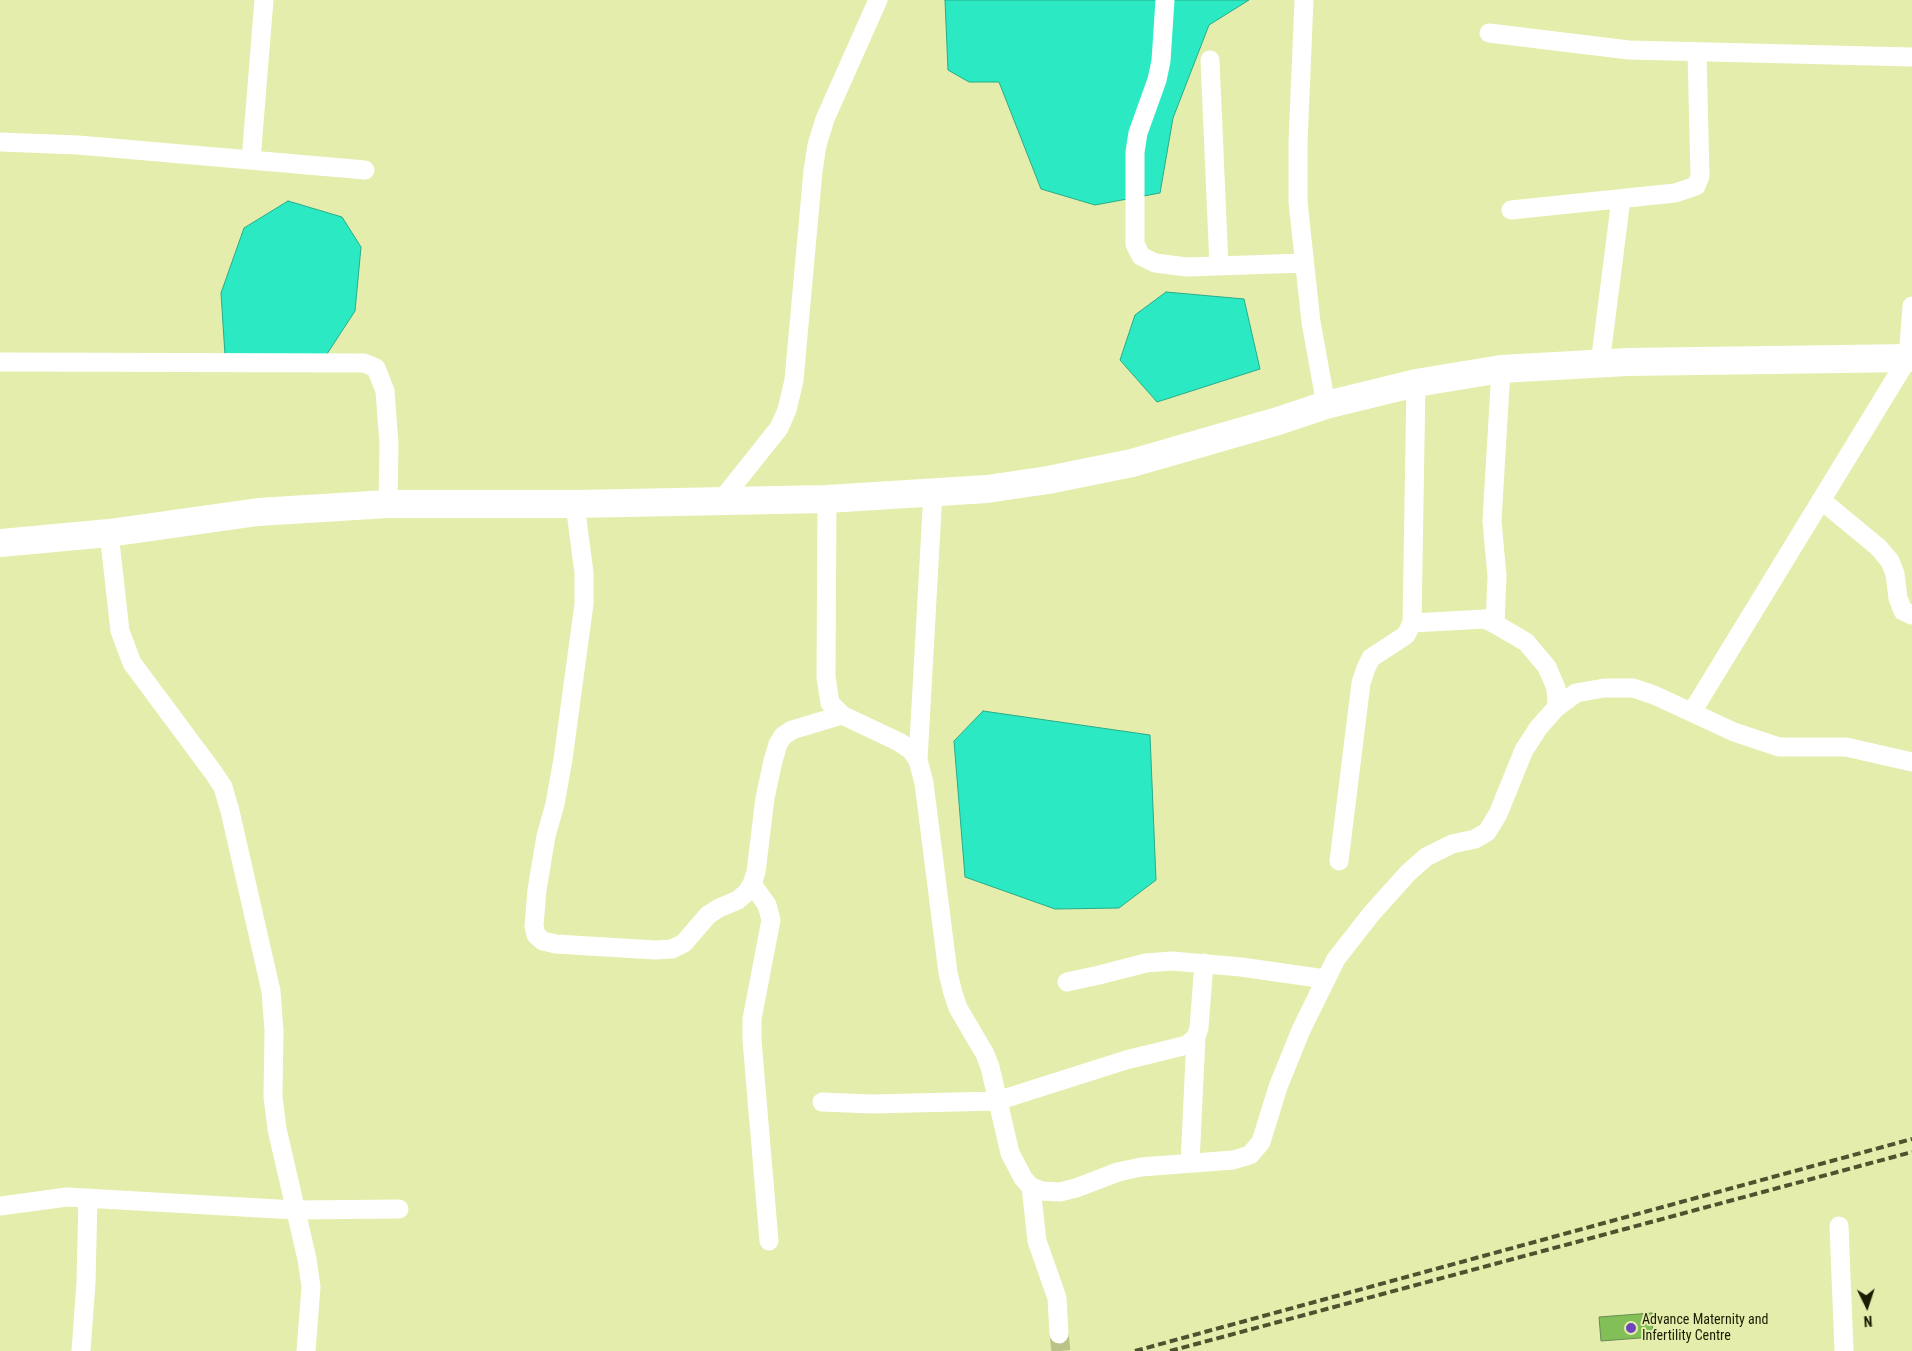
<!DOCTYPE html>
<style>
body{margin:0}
#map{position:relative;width:1912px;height:1351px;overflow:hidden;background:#e4edab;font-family:"Roboto Condensed",sans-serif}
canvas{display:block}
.north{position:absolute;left:1842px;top:1281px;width:50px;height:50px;-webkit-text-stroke:4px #e4edab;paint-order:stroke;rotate:176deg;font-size:14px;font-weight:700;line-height:20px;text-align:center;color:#1a1c03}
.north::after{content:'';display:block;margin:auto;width:18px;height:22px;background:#1a1c03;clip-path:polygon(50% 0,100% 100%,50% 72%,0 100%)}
</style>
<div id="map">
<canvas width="1912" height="1351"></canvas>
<div class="north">N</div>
</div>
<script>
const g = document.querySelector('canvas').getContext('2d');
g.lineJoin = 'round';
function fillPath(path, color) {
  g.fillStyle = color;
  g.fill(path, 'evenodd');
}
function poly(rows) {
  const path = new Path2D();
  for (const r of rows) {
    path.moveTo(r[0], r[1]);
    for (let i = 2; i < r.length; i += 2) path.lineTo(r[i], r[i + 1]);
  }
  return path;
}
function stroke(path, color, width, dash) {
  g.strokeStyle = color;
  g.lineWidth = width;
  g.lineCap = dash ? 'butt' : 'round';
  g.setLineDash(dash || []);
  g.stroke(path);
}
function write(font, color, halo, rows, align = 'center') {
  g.font = font + ' "Roboto Condensed",sans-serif';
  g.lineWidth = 4;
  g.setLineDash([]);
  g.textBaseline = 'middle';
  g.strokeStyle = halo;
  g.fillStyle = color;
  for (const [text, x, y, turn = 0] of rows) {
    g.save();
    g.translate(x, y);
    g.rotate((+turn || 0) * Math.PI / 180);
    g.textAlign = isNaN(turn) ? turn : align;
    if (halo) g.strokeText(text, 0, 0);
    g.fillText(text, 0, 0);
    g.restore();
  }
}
const water = poly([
 [945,0,1249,0,1209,25,1173,118,1160,193,1095,205,1041,189,999,82,969,82,948,70,945,0],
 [288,201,342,217,361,247,355,311,325,357,225,355,221,293,244,228,288,201],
 [1166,292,1244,299,1260,369,1157,402,1120,360,1135,315,1166,292],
 [983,711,1150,735,1156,880,1119,908,1055,909,965,877,954,741,983,711]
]);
fillPath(water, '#2beac3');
stroke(water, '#26ac89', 1);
const building = poly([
 [1652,1313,1653,1337,1601,1341,1599,1317,1652,1313]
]);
fillPath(building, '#82c057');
stroke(building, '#698a55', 1);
stroke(poly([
 [1059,1334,1061,1351]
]), '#bcc389', 19, [19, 9]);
stroke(poly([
 [1165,0,1161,61,1157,80,1138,133,1135,152,1135,244,1141,256,1155,263,1187,267,1304,263],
 [1304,0,1298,143,1298,202,1311,322,1326,405],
 [1489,33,1629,50,1912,57],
 [1210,60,1219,266],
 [0,142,78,145,365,170],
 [251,160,264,0],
 [1511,210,1675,193,1696,186,1700,176,1697,52],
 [0,362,364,363,376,368,385,391,389,444,388,504],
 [1600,364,1621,199],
 [827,499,826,677,830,703,842,715,899,742,911,750,918,760,924,783,948,973,953,993,958,1008,985,1054,990,1067,1010,1153,1023,1178,1031,1187,1042,1191,1060,1192,1076,1188,1118,1172,1141,1167,1233,1160,1250,1155,1261,1142,1278,1087,1301,1030,1336,959,1372,913,1408,873,1426,857,1452,844,1475,839,1487,832,1498,814,1524,750,1539,727,1557,707,1576,693,1604,688,1633,688,1654,695,1734,732,1779,747,1846,747,1912,762],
 [1821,500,1878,547,1890,561,1895,574,1898,598,1903,611,1912,615],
 [720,502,779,428,787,410,794,380,813,171,817,145,825,119,878,0],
 [575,504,584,573,584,604,563,759,555,804,546,836,537,890,534,926,536,935,543,941,556,944,655,950,672,949,684,943,708,915,719,908,738,900,747,892,752,884,756,872,765,798,773,761,778,744,783,736,792,730,842,715],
 [109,533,120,631,132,663,213,772,223,787,230,811,271,991,274,1031,273,1097,277,1129,307,1259,311,1287,306,1351],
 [1412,623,1485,619,1495,624,1526,642,1547,667,1556,688,1557,707],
 [1495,624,1497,576,1492,521,1501,369],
 [1692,712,1908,358,1912,306],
 [918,760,933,492],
 [1339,861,1361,683,1366,668,1371,658,1406,635,1412,623,1416,383],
 [752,884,767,905,771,920,752,1019,752,1040,769,1241],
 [1067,982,1099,975,1146,963,1172,961,1241,967,1325,979],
 [822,1102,872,1104,997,1101,1126,1060,1187,1045,1196,1037,1199,1028,1204,963],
 [1190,1163,1196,1037],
 [1031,1187,1037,1241,1057,1298,1059,1334],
 [0,1206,67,1197,295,1210,399,1209],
 [1839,1226,1844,1351],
 [81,1351,86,1283,88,1198]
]), '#fff', 19);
stroke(poly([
 [0,543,109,533,258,512,388,504,575,504,827,499,987,489,1048,480,1132,463,1278,421,1326,405,1416,383,1501,369,1627,362,1912,358]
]), '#fff', 28);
stroke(poly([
 [1135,1351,1912,1139],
 [1170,1351,1912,1152]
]), '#4e522f', 4, [8, 4]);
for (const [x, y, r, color] of [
 [1631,1328,6,"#6d45bd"]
]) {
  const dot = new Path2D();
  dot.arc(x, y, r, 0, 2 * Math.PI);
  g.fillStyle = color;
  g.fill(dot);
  stroke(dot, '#e4edab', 2);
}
write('14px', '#1a1c03', '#e4edab', [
 ["Advance Maternity and",1642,1320],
 ["Infertility Centre",1642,1336]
], 'left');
</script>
